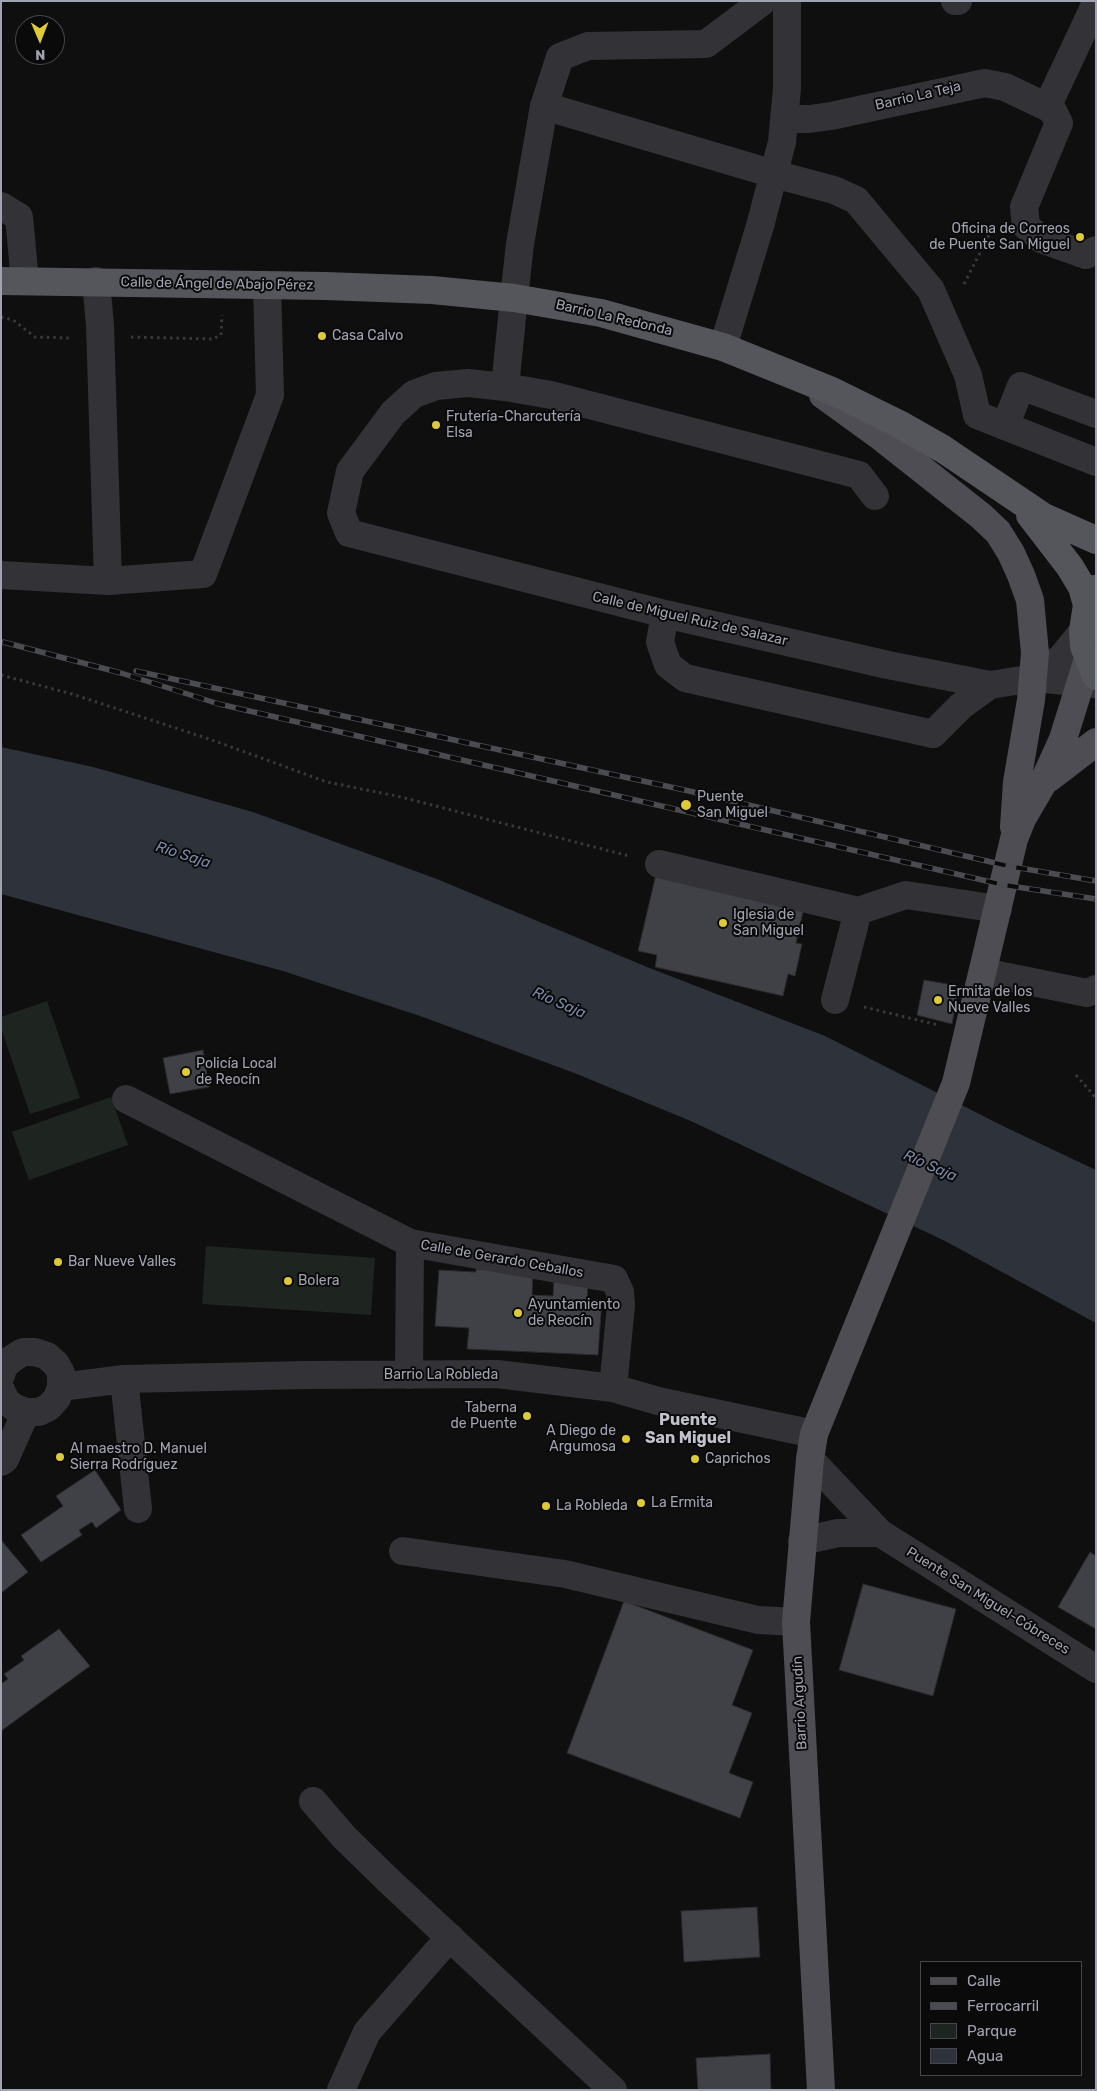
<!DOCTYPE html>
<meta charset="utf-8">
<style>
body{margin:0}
#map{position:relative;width:1097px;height:2091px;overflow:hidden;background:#0f0f10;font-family:Rubik,sans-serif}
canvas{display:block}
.frame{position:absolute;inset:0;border:2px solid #a1a3b0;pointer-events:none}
.legend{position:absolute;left:920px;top:1961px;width:162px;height:115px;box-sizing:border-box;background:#0a0a0b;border:1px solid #46474d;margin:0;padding:6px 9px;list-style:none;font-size:15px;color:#a1a3b0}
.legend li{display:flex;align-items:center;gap:10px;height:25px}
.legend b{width:25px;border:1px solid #46474d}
.north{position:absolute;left:15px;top:15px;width:50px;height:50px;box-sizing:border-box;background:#0a0a0b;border:1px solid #46474d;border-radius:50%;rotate:179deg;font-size:14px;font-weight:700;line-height:20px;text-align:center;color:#a1a3b0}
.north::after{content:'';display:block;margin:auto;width:18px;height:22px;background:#deca39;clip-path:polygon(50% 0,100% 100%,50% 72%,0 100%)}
</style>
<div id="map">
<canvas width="1097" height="2091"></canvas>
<div class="frame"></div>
<ul class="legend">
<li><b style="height:6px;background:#4d4d53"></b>Calle</li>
<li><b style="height:6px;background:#4b4c51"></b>Ferrocarril</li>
<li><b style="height:14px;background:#1e2420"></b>Parque</li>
<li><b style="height:14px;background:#2e333b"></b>Agua</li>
</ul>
<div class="north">N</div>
</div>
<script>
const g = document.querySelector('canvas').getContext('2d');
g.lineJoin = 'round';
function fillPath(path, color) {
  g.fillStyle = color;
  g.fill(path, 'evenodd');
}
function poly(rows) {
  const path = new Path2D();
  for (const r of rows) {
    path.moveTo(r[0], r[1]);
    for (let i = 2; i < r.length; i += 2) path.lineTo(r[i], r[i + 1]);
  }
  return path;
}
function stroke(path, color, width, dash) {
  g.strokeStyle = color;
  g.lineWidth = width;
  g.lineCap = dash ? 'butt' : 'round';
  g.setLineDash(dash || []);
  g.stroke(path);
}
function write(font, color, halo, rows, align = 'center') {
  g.font = font + ' Rubik,sans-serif';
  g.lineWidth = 4;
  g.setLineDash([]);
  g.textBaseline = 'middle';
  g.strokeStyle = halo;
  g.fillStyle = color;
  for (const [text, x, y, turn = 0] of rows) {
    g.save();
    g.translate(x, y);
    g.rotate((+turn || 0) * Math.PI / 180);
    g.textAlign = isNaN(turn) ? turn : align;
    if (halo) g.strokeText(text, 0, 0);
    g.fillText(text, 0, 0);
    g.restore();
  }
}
fillPath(poly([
 [47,1001,80,1098,30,1114,1,1028,1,1017],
 [111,1097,128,1145,29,1180,12,1132],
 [206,1246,375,1258,371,1315,202,1304]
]), '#1e2420');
fillPath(poly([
 [1,747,93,767,253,812,437,879,647,967,825,1036,1007,1128,1096,1170,1096,1323,945,1241,693,1122,577,1074,423,1017,283,971,1,894]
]), '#2e333b');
const building = poly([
 [657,870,805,903,796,943,802,944,795,976,788,974,783,996,655,967,657,955,638,951,657,870],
 [924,980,959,986,952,1024,917,1015,924,980],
 [203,1050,209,1087,170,1094,163,1058,203,1050],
 [476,1269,533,1273,532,1295,553,1296,554,1280,588,1282,587,1300,602,1300,598,1355,467,1349,469,1328,435,1326,439,1270,476,1272,476,1269],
 [95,1470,121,1510,96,1528,92,1522,79,1530,82,1535,41,1562,21,1535,63,1506,56,1496,95,1470],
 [1,1540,28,1572,1,1593,1,1540],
 [1090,1552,1096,1556,1096,1629,1058,1607,1090,1552],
 [863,1584,956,1609,933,1696,839,1670,863,1584],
 [624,1601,753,1650,732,1705,752,1713,729,1773,753,1782,740,1818,567,1753,624,1601],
 [59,1629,90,1666,1,1731,1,1684,8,1679,4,1674,24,1660,21,1656,59,1629],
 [757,1907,760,1957,684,1962,681,1911,757,1907],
 [770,2054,771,2090,698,2090,696,2058,770,2054]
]);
fillPath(building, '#404146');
stroke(building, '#2a292c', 1);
stroke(poly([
 [964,284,993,227],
 [1,317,13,320,35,337,69,338],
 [131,337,213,339,221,335,222,315],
 [1,675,72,694,212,740,327,782,401,797,629,856],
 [864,1007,938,1025],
 [1076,1075,1096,1098]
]), '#38393d', 3, [2.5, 4]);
stroke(poly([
 [774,174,834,190,856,200,931,290,968,375,977,415,1096,462],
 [514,298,520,244,544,106,560,57,588,46,706,44,763,1]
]), '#333237', 28);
stroke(poly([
 [955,1,958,1],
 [544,106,774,174],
 [1047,107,1053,111,1059,123,1024,207,1026,226,1041,239,1086,255,1096,250],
 [785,119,809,119,831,116,985,83,1005,87,1047,107,1096,3],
 [1,206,19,217,25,281],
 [96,281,100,325,108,581,203,574,270,395,267,285],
 [514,298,505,387,551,395,859,475,875,496],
 [723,347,760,226,782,142,787,88,787,1],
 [505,387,468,383,436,386,414,394,393,413,350,471,341,513,349,533,665,614,888,665,990,685,1034,678,1096,684],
 [1005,426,1021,386,1096,414],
 [1,575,108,581],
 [665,614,660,642,668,665,685,678,933,734,961,706,990,685],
 [1034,678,1062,657,1083,631],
 [659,864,858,911],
 [983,972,1087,993,1096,989],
 [835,1000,858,911,906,895,998,909],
 [126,1099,410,1243,614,1279,620,1292,621,1305,613,1388],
 [1,1375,4,1366,13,1358,23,1352,35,1352,47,1356,56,1364,61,1373,61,1387,57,1398,49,1407,39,1412,26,1412,15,1408,6,1401,1,1390],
 [409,1375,410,1243],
 [124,1379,138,1509],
 [61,1387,124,1379,307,1375,497,1374,613,1388,658,1401,814,1434],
 [1,1462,5,1459,26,1412],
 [403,1551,565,1574,758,1620,796,1622],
 [313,1801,344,1837,387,1879,613,2090],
 [341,2090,367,2032,450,1937]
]), '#333237', 28);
stroke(poly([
 [810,1459,880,1533,1096,1669],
 [802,1541,838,1533,880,1533]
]), '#333237', 28);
stroke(poly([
 [823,395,881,437,981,516,998,532,1011,553,1021,575,1030,600,1035,653,1031,700,1017,782,1014,827],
 [1048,779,1096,742],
 [821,2090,796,1622,810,1459,814,1434,956,1083,1014,839,1022,819,1043,783,1063,739,1088,659]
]), '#4d4d53', 28);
stroke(poly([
 [1,281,326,286,432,290,514,298,601,313,723,347,832,391,899,424,943,449,1044,517,1096,540],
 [1030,515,1070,567,1082,587,1087,605],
 [1094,589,1087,605,1083,631,1084,646,1096,676]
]), '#55555c', 28);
const rail = poly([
 [3,642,121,673,219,704,1004,885,1096,899],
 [136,671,689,791,1008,866,1096,881]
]);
stroke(rail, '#4b4c51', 5.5);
stroke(rail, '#0a0a0b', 4, [11]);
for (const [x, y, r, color] of [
 [1080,237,5,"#deca39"],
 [322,336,5,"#deca39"],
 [436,425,5,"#deca39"],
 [686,805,6,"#deca39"],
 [723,923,5,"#deca39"],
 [938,1000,5,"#deca39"],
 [186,1072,5,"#deca39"],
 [58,1262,5,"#deca39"],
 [288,1281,5,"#deca39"],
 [518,1313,5,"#deca39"],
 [527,1416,5,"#deca39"],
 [626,1439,5,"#deca39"],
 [60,1457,5,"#deca39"],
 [695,1459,5,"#deca39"],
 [641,1503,5,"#deca39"],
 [546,1506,5,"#deca39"]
]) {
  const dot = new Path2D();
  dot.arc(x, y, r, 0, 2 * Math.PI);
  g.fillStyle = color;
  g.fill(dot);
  stroke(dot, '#0a0a0b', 2);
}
write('14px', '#a1a3b0', '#0a0a0b', [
 ["Barrio La Teja",918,96,-13],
 ["Calle de Ángel de Abajo Pérez",217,284,1],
 ["Barrio La Redonda",614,318,13],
 ["Calle de Miguel Ruiz de Salazar",690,619,13],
 ["Calle de Gerardo Ceballos",502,1259,10],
 ["Barrio La Robleda",441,1375],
 ["Puente San Miguel-Cóbreces",988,1601,32],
 ["Barrio Argudín",800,1703,-93]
]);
write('14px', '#a1a3b0', '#0a0a0b', [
 ["Oficina de Correos",1070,229,"right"],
 ["de Puente San Miguel",1070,245,"right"],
 ["Casa Calvo",332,336],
 ["Frutería-Charcutería",446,417],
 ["Elsa",446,433],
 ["Puente",697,797],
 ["San Miguel",697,813],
 ["Iglesia de",733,915],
 ["San Miguel",733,931],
 ["Ermita de los",948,992],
 ["Nueve Valles",948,1008],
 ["Policía Local",196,1064],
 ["de Reocín",196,1080],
 ["Bar Nueve Valles",68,1262],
 ["Bolera",298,1281],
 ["Ayuntamiento",528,1305],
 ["de Reocín",528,1321],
 ["Taberna",517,1408,"right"],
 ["de Puente",517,1424,"right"],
 ["A Diego de",616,1431,"right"],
 ["Argumosa",616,1447,"right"],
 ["Al maestro D. Manuel",70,1449],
 ["Sierra Rodríguez",70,1465],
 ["Caprichos",705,1459],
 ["La Ermita",651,1503],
 ["La Robleda",556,1506]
], 'left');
write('italic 15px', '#7b89a8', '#0a0a0b', [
 ["Río Saja",183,855,18],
 ["Río Saja",559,1003,24],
 ["Río Saja",930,1166,24]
]);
write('bold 16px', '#c2c2cc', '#0a0a0b', [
 ["Puente",688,1420],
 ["San Miguel",688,1438]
]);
</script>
